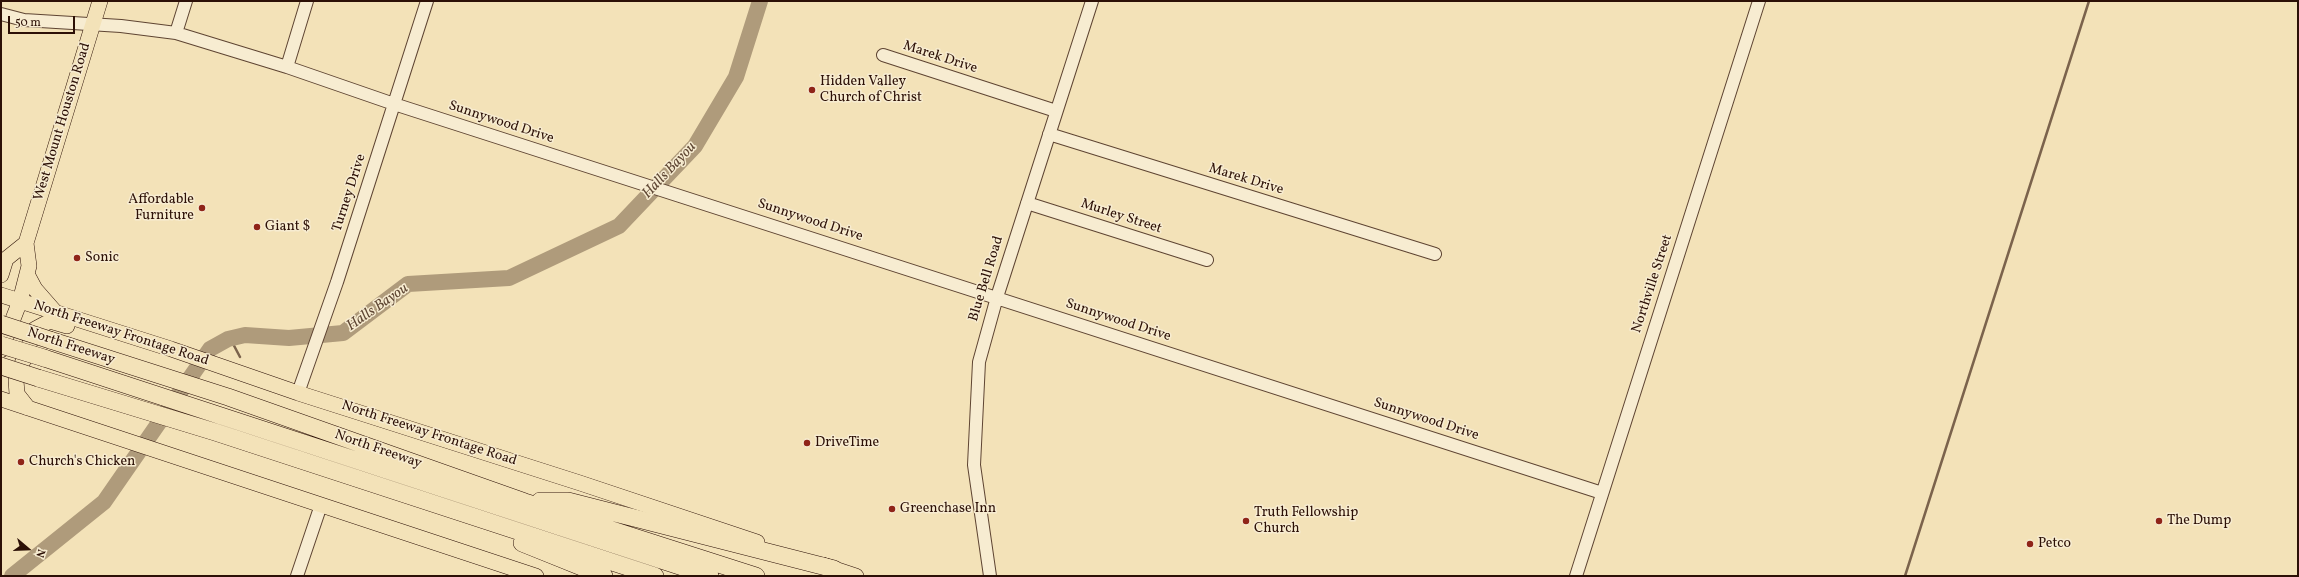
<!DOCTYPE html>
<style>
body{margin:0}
#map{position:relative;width:2299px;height:577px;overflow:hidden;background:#f3e2b8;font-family:Vollkorn,serif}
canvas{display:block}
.frame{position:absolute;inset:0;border:2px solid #2c1006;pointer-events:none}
.north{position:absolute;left:8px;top:529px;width:40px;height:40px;-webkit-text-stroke:3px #f7ecd1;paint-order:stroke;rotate:109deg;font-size:11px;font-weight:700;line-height:16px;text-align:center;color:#2c1006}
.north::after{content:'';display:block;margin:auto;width:14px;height:18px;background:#2c1006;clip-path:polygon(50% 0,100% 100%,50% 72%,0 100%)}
.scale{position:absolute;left:8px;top:16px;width:67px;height:18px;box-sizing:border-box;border:2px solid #2c1006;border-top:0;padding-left:5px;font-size:12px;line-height:14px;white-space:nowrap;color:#2c1006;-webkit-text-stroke:3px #f7ecd1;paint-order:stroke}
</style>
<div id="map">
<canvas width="2299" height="577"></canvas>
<div class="frame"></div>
<div class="north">N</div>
<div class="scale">50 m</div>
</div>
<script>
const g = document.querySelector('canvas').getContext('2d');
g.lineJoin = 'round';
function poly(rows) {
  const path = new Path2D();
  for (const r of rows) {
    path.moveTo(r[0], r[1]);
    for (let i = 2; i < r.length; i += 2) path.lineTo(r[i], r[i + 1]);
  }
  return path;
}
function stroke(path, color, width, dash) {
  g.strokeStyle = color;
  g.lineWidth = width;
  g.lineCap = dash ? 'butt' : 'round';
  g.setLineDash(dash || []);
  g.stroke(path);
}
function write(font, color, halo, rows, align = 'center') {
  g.font = font + ' Vollkorn,serif';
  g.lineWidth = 3;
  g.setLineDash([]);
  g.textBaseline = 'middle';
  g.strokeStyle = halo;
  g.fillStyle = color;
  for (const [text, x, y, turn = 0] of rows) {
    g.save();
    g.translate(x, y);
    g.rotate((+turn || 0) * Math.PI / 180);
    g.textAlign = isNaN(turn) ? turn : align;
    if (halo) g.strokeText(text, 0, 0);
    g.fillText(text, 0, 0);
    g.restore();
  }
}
stroke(poly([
 [230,338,240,357],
 [1905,576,2089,1]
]), '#7b634c', 2.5);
stroke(poly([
 [12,576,104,502,210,349,228,339,245,335,289,338,343,333,408,284,509,278,619,226,695,146,736,77,760,1]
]), '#af9b7b', 16);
const minor = poly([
 [1,14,24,20,121,26,176,33,287,67,394,104,1602,493],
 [176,33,186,1],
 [883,55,1056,111],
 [287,67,307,1],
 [1049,134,1435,254],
 [1027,203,1207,260],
 [298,393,337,282,427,1],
 [297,576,321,505],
 [990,576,974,465,979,362,997,297,1092,1],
 [1576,576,1759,1]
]);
const major = poly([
 [27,274,35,289,56,313],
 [1,275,6,259,26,243],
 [1,295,171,349,298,393,580,483,757,542],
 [1,350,20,301,29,266,26,243,100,1],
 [1,399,536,576],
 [28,408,17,394,16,380,35,329,50,321,67,326],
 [823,565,856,576]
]);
const highway = poly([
 [50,340,228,397,525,502,756,576],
 [44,358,710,576],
 [38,378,215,432,655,576],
 [540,501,568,501,834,569],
 [522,543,604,576]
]);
stroke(minor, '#5e4432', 14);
stroke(major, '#2c1006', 16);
stroke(highway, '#2c1006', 18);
stroke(minor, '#f7ecd1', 12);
stroke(major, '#f3e2b8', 15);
stroke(highway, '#f3e2b8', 17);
const highwayBridge = poly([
 [1,324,50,340],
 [1,345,44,358],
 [1,366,38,378]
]);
stroke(highwayBridge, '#2c1006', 18, []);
stroke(highwayBridge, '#f3e2b8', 17);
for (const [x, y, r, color] of [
 [812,90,4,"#8f2418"],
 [202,208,4,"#8f2418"],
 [257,227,4,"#8f2418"],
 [77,258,4,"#8f2418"],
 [807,443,4,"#8f2418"],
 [21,462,4,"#8f2418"],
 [892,509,4,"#8f2418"],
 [1246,521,4,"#8f2418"],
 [2159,521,4,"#8f2418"],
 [2030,544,4,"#8f2418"]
]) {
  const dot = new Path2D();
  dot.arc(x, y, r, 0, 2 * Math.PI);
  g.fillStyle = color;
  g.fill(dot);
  stroke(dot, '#f7ecd1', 1.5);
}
write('14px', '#2c1006', '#f7ecd1', [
 ["Marek Drive",940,58,18],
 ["West Mount Houston Road",63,122,-73],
 ["Sunnywood Drive",501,123,18],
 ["Marek Drive",1246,180,17],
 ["Turney Drive",350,193,-72],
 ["Murley Street",1121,217,18],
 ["Sunnywood Drive",810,221,18],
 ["Blue Bell Road",987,279,-73],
 ["Northville Street",1653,284,-72],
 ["Sunnywood Drive",1118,321,18],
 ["North Freeway Frontage Road",121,334,18],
 ["North Freeway",71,347,18],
 ["Sunnywood Drive",1426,420,18],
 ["North Freeway Frontage Road",429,434,18],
 ["North Freeway",378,450,19]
]);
write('14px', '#2c1006', '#f7ecd1', [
 ["Hidden Valley",820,82],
 ["Church of Christ",820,98],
 ["Affordable",194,200,"right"],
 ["Furniture",194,216,"right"],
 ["Giant $",265,227],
 ["Sonic",85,258],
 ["DriveTime",815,443],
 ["Church's Chicken",29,462],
 ["Greenchase Inn",900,509],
 ["Truth Fellowship",1254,513],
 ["Church",1254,529],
 ["The Dump",2167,521],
 ["Petco",2038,544]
], 'left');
write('italic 15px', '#604835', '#f7ecd1', [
 ["Halls Bayou",670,171,-47],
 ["Halls Bayou",378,308,-35]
]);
</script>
